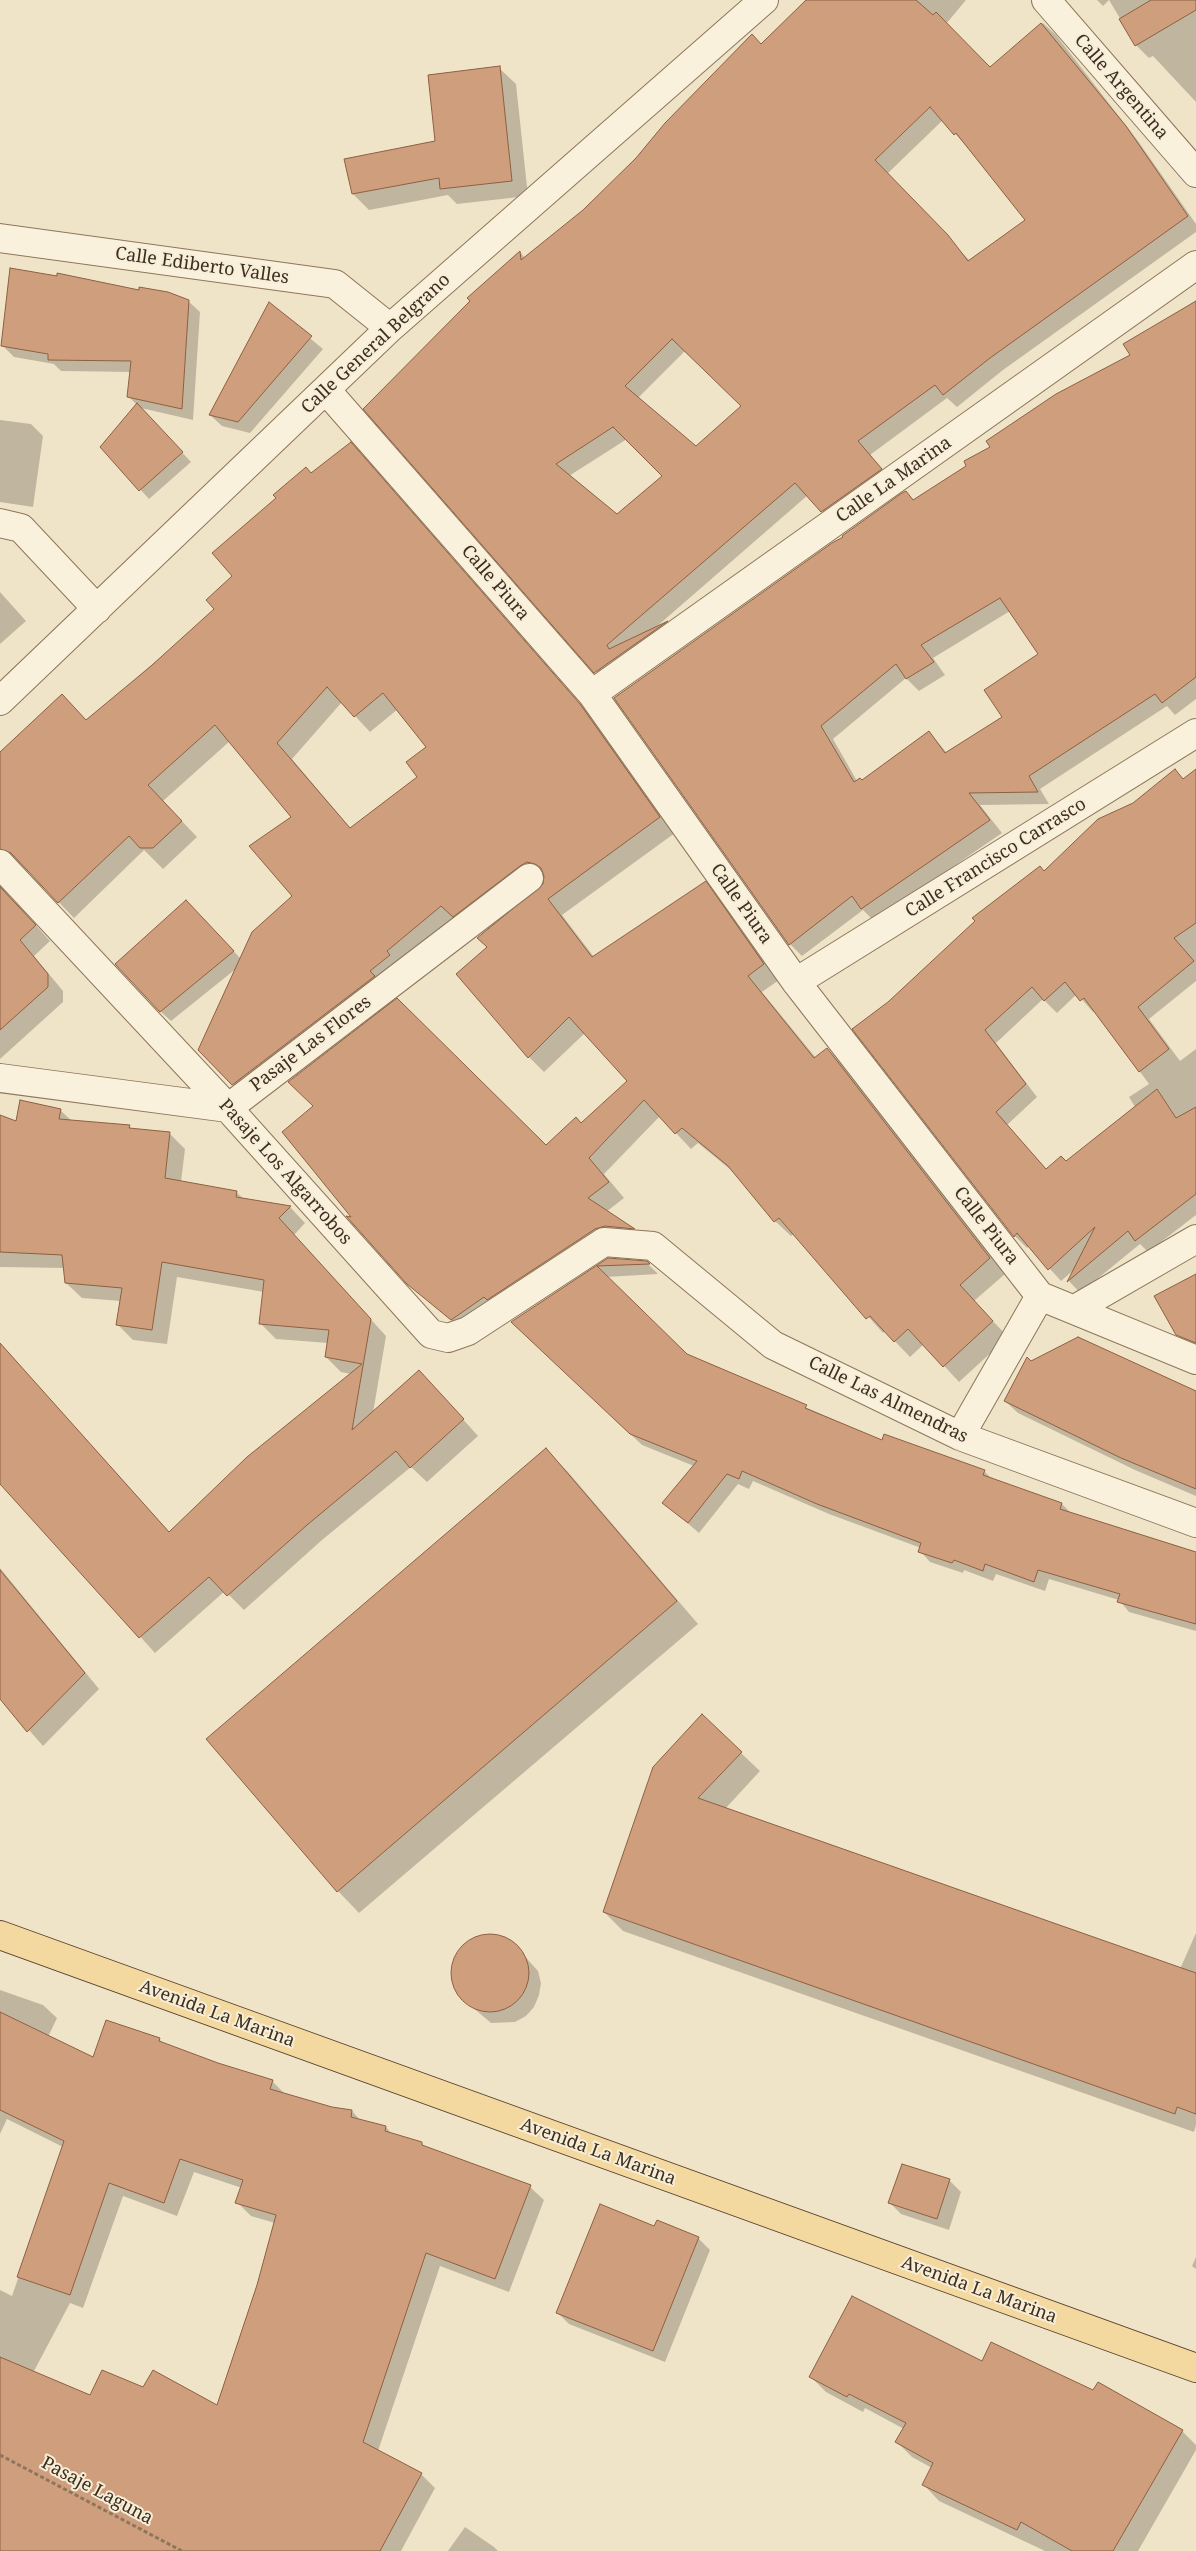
<!DOCTYPE html>
<style>
body{margin:0}
canvas{display:block;background:#f0e4c8}
</style>
<canvas width="1196" height="2551"></canvas>
<script>
const g = document.querySelector('canvas').getContext('2d');
g.lineJoin = 'round';
function fillPath(path, color) {
  g.fillStyle = color;
  g.fill(path, 'evenodd');
}
function poly(rows) {
  const path = new Path2D();
  for (const r of rows) {
    if (r.length === 3) {
      path.moveTo(r[0] + r[2], r[1]);
      path.arc(r[0], r[1], r[2], 0, 2 * Math.PI);
      continue;
    }
    path.moveTo(r[0], r[1]);
    for (let i = 2; i < r.length; i += 2) path.lineTo(r[i], r[i + 1]);
  }
  return path;
}
function stroke(path, color, width, dash) {
  g.strokeStyle = color;
  g.lineWidth = width;
  g.lineCap = dash ? 'butt' : 'round';
  g.setLineDash(dash || []);
  g.stroke(path);
}
function write(font, color, halo, rows, align = 'center') {
  g.font = font + ' "Noto Serif",serif';
  g.lineWidth = 4;
  g.setLineDash([]);
  g.textBaseline = 'middle';
  g.strokeStyle = halo;
  g.fillStyle = color;
  for (const [text, x, y, turn = 0] of rows) {
    g.save();
    g.translate(x, y);
    g.rotate((+turn || 0) * Math.PI / 180);
    g.textAlign = isNaN(turn) ? turn : align;
    if (halo) g.strokeText(text, 0, 0);
    g.fillText(text, 0, 0);
    g.restore();
  }
}
fillPath(poly([
 [808,0,966,0,946,24,990,69,1043,23,1056,35,1138,141,1196,224,1196,232,1003,370,957,407,947,398,870,455,893,482,835,524,808,495,655,628,668,622,680,634,608,685,365,409,520,252,525,258,584,211],
 [943,120,967,147,1027,220,970,261,887,174],
 [685,351,742,406,696,448,638,398],
 [627,439,664,476,617,516,569,476],
 [1097,0,1196,0,1196,102,1153,56,1149,58,1136,45,1109,0,1103,6],
 [499,68,516,84,528,196,457,204,448,195,369,210,353,194,436,142],
 [188,301,200,312,193,420,141,408,191,462,149,499,101,447,137,405,128,396,131,372,61,371,54,364,14,357,2,345],
 [1196,301,1196,699,1175,715,1167,706,1040,789,1049,804,980,805,1002,833,874,921,863,910,802,956,790,944,845,538,906,492,915,501,968,466,991,447,1132,356,1125,345],
 [1010,611,1040,655,1004,718,947,753,929,732,862,782,857,781,833,739,906,678,919,691,945,675,933,658],
 [269,304,323,349,250,433,222,426,210,415],
 [0,420,31,424,43,436,33,507,0,502],
 [351,444,595,721,675,833,562,915,594,957,705,883,721,898,779,980,762,992,816,1058,827,1049,843,1065,1005,1274,974,1301,1008,1337,959,1382,924,1344,910,1357,885,1331,883,1333,794,1234,791,1236,775,1221,737,1175,698,1143,691,1149,660,1116,604,1174,624,1198,606,1212,634,1230,648,1244,621,1241,468,1335,408,1283,546,1147,582,1125,628,1081,585,1033,544,1072,529,1057,489,948,544,885,546,878,535,881,249,1100,199,1050,237,968,171,1021,160,1011,197,912,241,959,294,896,293,817,230,741,163,801,197,837,163,869,144,850,74,918,22,864,13,864,0,876,0,753,87,721,216,609,234,576,311,474],
 [342,702,370,732,398,709,427,747,419,777,351,829,292,759],
 [0,592,26,621,0,644],
 [1196,770,1196,981,1149,1019,1180,1061,1196,1049,1196,1215,1148,1252,1140,1244,1080,1293,1069,1281,1075,1269,1061,1281,1029,1246,1027,1248,1015,1236,889,1003,1045,872,1175,771,1184,780],
 [1077,994,1093,1012,1095,1011,1149,1084,1129,1097,1135,1107,1066,1162,1047,1170,1007,1125,1037,1097,996,1043,1043,999,1057,1013],
 [0,885,50,941,34,956,63,991,63,1002,0,1059],
 [60,1110,72,1121,129,1126,133,1130,169,1133,185,1149,181,1182,236,1192,244,1199,290,1207,305,1223,294,1235,386,1336,373,1413,434,1387,478,1436,427,1482,411,1467,322,1540,244,1610,225,1591,155,1653,0,1482,0,1343,170,1533,351,1374,341,1372,326,1357,328,1343,276,1339,261,1324,264,1292,177,1277,167,1344,133,1340,117,1324,121,1301,82,1298,66,1283,65,1268,0,1267,0,1116,17,1123],
 [608,1259,646,1262,658,1274,606,1277,686,1355,883,1441,984,1471,993,1480,1062,1504,1072,1514,1196,1552,1196,1631,1129,1612,1119,1600,1049,1579,1045,1591,996,1574,993,1581,964,1570,963,1573,930,1562,920,1551,921,1548,829,1514,753,1481,749,1489,738,1484,699,1533,664,1503,694,1466,642,1445,513,1322],
 [1196,1279,1196,1348,1186,1344,1177,1334],
 [1031,1363,1196,1392,1196,1496,1135,1470,1018,1413,1005,1401],
 [546,1450,568,1472,698,1624,359,1913,338,1891],
 [0,1568,99,1689,43,1746,0,1697],
 [741,1753,760,1771,725,1809,1180,1969,1196,1933,1196,2125,1194,2132,623,1931,604,1912,654,1768],
 [484,1936,497,1936,510,1940,538,1971,541,1983,539,1995,534,2007,526,2016,515,2022,491,2023,458,1995,453,1983,452,1971,455,1958,462,1947,472,1940],
 [0,1990,43,2005,57,2018,48,2037,94,2059,159,2039,164,2044,218,2064,272,2081,286,2095,332,2108,352,2111,362,2122,386,2127,392,2134,422,2144,426,2148,530,2187,544,2200,509,2292,440,2266,378,2451,421,2474,435,2488,401,2551,0,2551,0,2290,12,2296,63,2147,7,2119,0,2134],
 [194,2172,242,2188,237,2202,251,2216,275,2223,259,2286,218,2407,144,2389,91,2397,33,2373,70,2303,83,2308,123,2196,177,2216],
 [949,2180,961,2192,949,2230,901,2214,890,2203],
 [655,2227,698,2238,710,2250,665,2362,569,2324,557,2312],
 [1196,2257,1196,2269,1192,2266],
 [983,2363,1182,2431,1196,2445,1196,2450,1138,2551,1045,2551,939,2501,924,2485,932,2468,912,2457,897,2442,904,2429,865,2408,863,2412,826,2392,811,2377],
 [465,2527,494,2547,498,2551,448,2551]
]), '#0003');
const building = poly([
 [806,0,916,0,933,15,936,12,990,67,1041,23,1126,126,1188,216,990,358,943,395,935,385,858,441,882,469,821,512,795,483,607,645,609,649,668,621,594,673,363,409,470,301,467,298,520,251,521,260,583,210,636,158,665,123,752,34,761,44,806,0],
 [930,107,954,135,956,133,1025,220,968,261,948,235,875,160,930,107],
 [672,339,741,406,696,446,625,386,672,339],
 [613,427,662,476,617,514,556,464,613,427],
 [1151,0,1196,0,1196,10,1135,46,1119,19,1151,0],
 [500,66,512,181,440,189,439,178,352,194,344,159,435,141,428,75,500,66],
 [10,268,57,276,57,273,139,290,139,287,168,292,189,300,182,409,127,397,131,361,48,360,48,354,1,346,10,268],
 [1196,301,1196,677,1162,703,1155,694,1029,776,1038,792,969,793,990,820,861,909,852,896,789,945,614,698,832,543,843,537,842,536,902,493,906,491,913,500,966,466,964,461,990,447,986,441,1056,394,1130,355,1123,344,1196,301],
 [1000,598,1038,654,984,690,1002,717,945,753,929,731,862,780,860,778,854,782,821,726,896,664,906,679,934,662,921,645,1000,598],
 [269,302,312,336,238,422,209,415,269,302],
 [137,403,183,452,139,491,100,447,137,403],
 [351,442,580,704,660,817,548,899,592,957,706,881,764,964,748,976,814,1058,827,1048,990,1258,960,1285,993,1321,943,1367,908,1329,894,1342,870,1316,866,1319,779,1218,774,1222,728,1166,682,1128,675,1134,644,1100,589,1158,609,1182,588,1198,635,1229,605,1226,595,1229,487,1300,484,1297,451,1320,407,1284,346,1216,351,1217,282,1132,313,1106,288,1082,397,998,546,1145,576,1117,581,1123,627,1081,569,1017,528,1058,456,974,487,947,477,938,543,884,544,876,541,868,535,864,527,862,520,866,453,917,441,906,387,951,390,955,370,971,375,976,232,1085,198,1050,252,932,292,896,249,846,291,817,215,725,148,785,182,821,153,848,140,848,129,836,58,903,11,853,0,849,0,752,62,694,86,720,151,666,214,609,206,600,232,576,212,553,276,498,273,495,306,467,311,473,351,442],
 [327,687,354,717,383,693,426,747,406,762,417,777,350,828,277,743,327,687],
 [1175,769,1183,779,1196,769,1196,923,1174,938,1194,961,1138,1007,1169,1049,1139,1072,1084,998,1080,1001,1065,982,1044,1001,1032,987,985,1030,1026,1084,996,1112,1046,1169,1061,1156,1066,1161,1157,1089,1176,1118,1196,1107,1196,1194,1135,1241,1128,1231,1067,1282,1095,1227,1048,1270,1017,1233,1014,1237,852,1029,888,1002,975,921,972,918,1040,866,1044,871,1098,819,1133,803,1175,769],
 [0,887,36,925,20,940,48,974,48,987,0,1030,0,887],
 [186,900,234,951,160,1012,115,964,186,900],
 [20,1100,61,1109,59,1119,130,1125,129,1128,170,1132,165,1178,237,1191,236,1197,291,1206,279,1218,371,1319,352,1430,419,1370,464,1419,410,1468,396,1451,307,1525,227,1596,209,1577,139,1638,0,1484,0,1343,169,1532,247,1457,362,1364,325,1357,329,1330,259,1324,264,1280,162,1262,152,1330,116,1325,122,1288,65,1283,62,1255,0,1252,0,1115,16,1121,20,1100],
 [608,1258,647,1261,650,1264,597,1266,687,1354,807,1405,805,1408,882,1440,884,1434,985,1470,983,1475,1062,1503,1060,1509,1196,1552,1196,1624,1117,1602,1120,1594,1038,1570,1034,1582,985,1564,983,1571,954,1560,952,1563,918,1552,921,1543,817,1504,742,1471,739,1479,727,1474,688,1523,662,1503,697,1461,630,1434,511,1322,608,1258],
 [1196,1274,1196,1343,1176,1335,1154,1296,1196,1274],
 [1078,1337,1196,1391,1196,1489,1121,1458,1004,1401,1027,1357,1031,1361,1078,1337],
 [546,1448,677,1601,337,1892,206,1739,546,1448],
 [0,1570,85,1673,27,1732,0,1699,0,1570],
 [702,1714,742,1752,698,1798,1196,1973,1196,2114,1177,2107,1175,2114,603,1912,653,1767,702,1714],
 [490,1973,39],
 [0,2012,93,2057,106,2020,160,2038,159,2041,218,2063,273,2080,270,2089,332,2107,352,2110,351,2117,386,2126,385,2131,422,2142,422,2145,531,2185,495,2279,426,2253,363,2442,422,2473,380,2551,0,2551,0,2357,90,2395,102,2370,143,2387,153,2370,217,2405,257,2285,276,2215,235,2203,243,2180,180,2159,164,2203,109,2183,70,2295,17,2277,64,2141,0,2110,0,2012],
 [902,2164,950,2179,937,2219,888,2203,902,2164],
 [600,2204,654,2226,657,2220,699,2237,653,2351,556,2313,600,2204],
 [852,2296,982,2361,991,2342,1093,2390,1098,2382,1183,2430,1113,2551,1072,2551,1021,2522,1017,2530,922,2485,933,2463,895,2442,906,2423,849,2394,847,2397,809,2377,852,2296]
]);
fillPath(building, '#cf9f7d');
stroke(building, '#8d5f41', 1);
const minor = poly([
 [1046,0,1196,173],
 [0,238,335,284,390,328],
 [326,390,592,694,796,982,1040,1296,1196,1360],
 [0,523,21,528,97,609],
 [592,694,1196,265],
 [0,701,390,328,764,0],
 [0,864,228,1108,431,1334,448,1338,468,1331,604,1242,653,1246,773,1345,960,1436,1196,1523],
 [796,982,1196,733],
 [0,1078,228,1108,529,878],
 [1075,1309,1196,1239],
 [960,1436,1040,1296]
]);
const major = poly([
 [0,1935,1196,2368]
]);
stroke(minor, '#8d765c', 30);
stroke(major, '#5b4430', 30);
stroke(poly([
 [0,2455,182,2551]
]), '#8d765c', 3, [4, 2.5]);
stroke(minor, '#faf1dc', 28);
stroke(major, '#f3d9a0', 28);
write('18px', '#3d2e20', '#f7eed8', [
 ["Calle Argentina",1121,87,49],
 ["Calle Ediberto Valles",202,266,8],
 ["Calle General Belgrano",376,344,-43],
 ["Calle La Marina",894,480,-35],
 ["Calle Piura",495,583,49],
 ["Calle Francisco Carrasco",996,858,-32],
 ["Calle Piura",741,904,55],
 ["Pasaje Las Flores",311,1044,-37],
 ["Pasaje Los Algarrobos",285,1172,48],
 ["Calle Piura",986,1226,52],
 ["Calle Las Almendras",888,1400,26],
 ["Avenida La Marina",217,2014,20],
 ["Avenida La Marina",598,2152,20],
 ["Avenida La Marina",979,2290,20],
 ["Pasaje Laguna",97,2491,28]
]);
</script>
